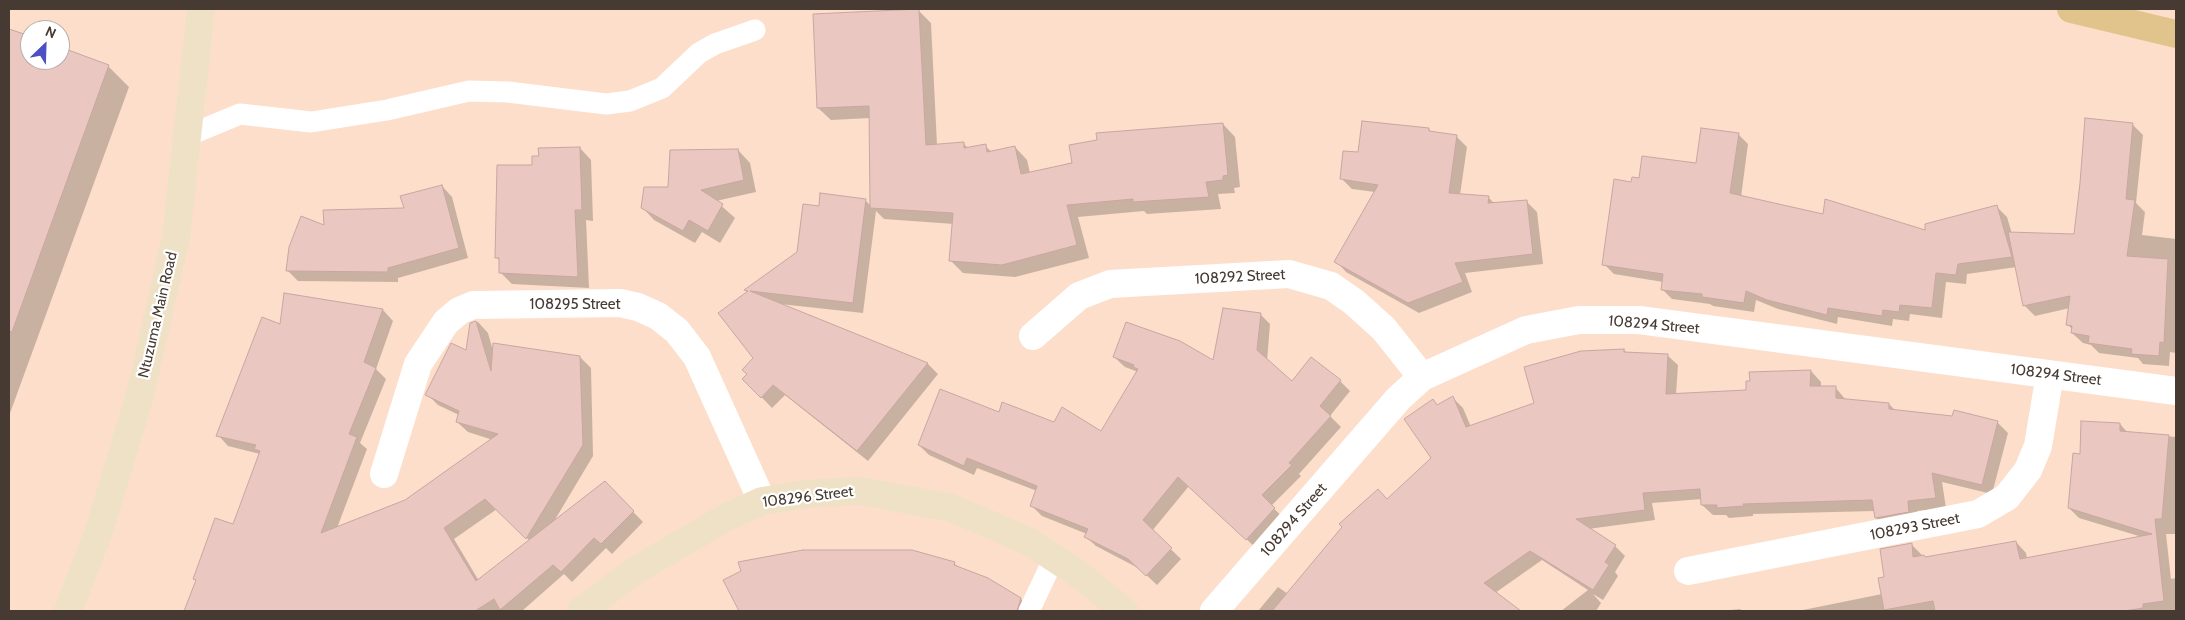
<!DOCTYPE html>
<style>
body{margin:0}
#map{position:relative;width:2185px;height:620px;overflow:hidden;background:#fcdecb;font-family:Cabin,sans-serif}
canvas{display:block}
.frame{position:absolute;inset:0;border:10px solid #463a32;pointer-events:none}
.north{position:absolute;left:20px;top:20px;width:50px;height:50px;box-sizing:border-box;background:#fff;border:1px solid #b5b0ad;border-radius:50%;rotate:24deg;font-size:14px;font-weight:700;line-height:20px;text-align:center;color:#463a32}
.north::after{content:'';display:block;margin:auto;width:18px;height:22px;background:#4c4fc5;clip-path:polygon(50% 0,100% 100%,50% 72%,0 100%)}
</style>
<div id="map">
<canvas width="2185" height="620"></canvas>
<div class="frame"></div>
<div class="north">N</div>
</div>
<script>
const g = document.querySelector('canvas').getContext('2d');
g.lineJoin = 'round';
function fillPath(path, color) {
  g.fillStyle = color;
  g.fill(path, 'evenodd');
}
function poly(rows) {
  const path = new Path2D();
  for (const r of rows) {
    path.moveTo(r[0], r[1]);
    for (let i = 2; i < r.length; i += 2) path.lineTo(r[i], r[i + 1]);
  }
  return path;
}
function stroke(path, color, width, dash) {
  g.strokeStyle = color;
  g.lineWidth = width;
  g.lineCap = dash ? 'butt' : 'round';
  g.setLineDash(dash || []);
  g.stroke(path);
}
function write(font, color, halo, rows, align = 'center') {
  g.font = font + ' Cabin,sans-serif';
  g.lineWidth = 4.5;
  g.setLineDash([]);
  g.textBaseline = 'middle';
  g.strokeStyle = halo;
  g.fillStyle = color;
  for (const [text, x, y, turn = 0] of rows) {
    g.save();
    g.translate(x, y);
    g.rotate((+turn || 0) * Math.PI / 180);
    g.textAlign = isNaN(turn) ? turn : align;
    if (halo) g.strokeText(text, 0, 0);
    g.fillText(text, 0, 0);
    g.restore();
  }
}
fillPath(poly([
 [918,10,931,23,937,145,964,144,968,148,985,146,992,152,1015,147,1027,160,1030,173,1223,124,1235,137,1240,187,1234,188,1235,193,1218,194,1221,209,1147,214,1144,211,1078,217,1089,258,1015,277,963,273,950,260,954,224,884,219,876,211,863,313,780,304,928,364,938,374,868,461,785,395,772,408,744,379,748,374,755,359,746,290,798,253,820,207,865,200,872,207,870,118,831,120,818,108],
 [9,30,30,38,30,60,60,60,60,49,108,66,129,87,9,416],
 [2132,124,2143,135,2136,203,2145,212,2142,235,2176,239,2176,353,2170,352,2169,366,2143,364,2138,358,2099,353,2091,345,2083,343,2072,333,2073,330,2067,324,2070,308,2035,316,2024,305,2017,267,1967,274,1966,284,1946,282,1942,318,1910,314,1909,321,1893,319,1892,326,1838,317,1837,324,1778,309,1756,300,1754,312,1713,306,1710,304,1672,299,1662,289,1663,282,1614,274,1604,264,1632,183,1697,164,1738,134,1748,144,1741,197,1824,215,1926,232,1997,207,2007,217,2012,234,2075,235],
 [1429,129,1432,133,1456,136,1467,147,1460,195,1488,197,1495,204,1526,201,1537,212,1543,264,1465,273,1472,292,1419,313,1346,272,1336,261,1375,192,1352,189,1341,178,1359,154],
 [580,148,591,160,593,221,586,220,589,288,512,284,501,273,501,262,496,257,534,167],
 [738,150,750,163,756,192,716,201,735,218,720,243,702,232,695,243,654,220,642,207,669,188],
 [442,186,452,197,468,258,398,278,398,282,298,281,287,270,325,227,405,209],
 [383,310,393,321,376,369,386,379,360,443,367,449,337,528,406,501,493,440,468,432,457,422,459,415,438,405,427,394,467,352,472,324,478,322,488,333,493,351,580,357,591,368,593,456,553,523,605,483,643,522,612,554,606,548,572,582,564,574,522,611,186,611,197,582,194,579,233,526,260,454,228,446,218,435,281,326],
 [497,509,530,541,479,581,454,539],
 [1260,314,1270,324,1267,361,1292,383,1340,381,1350,391,1330,416,1341,427,1299,474,1301,476,1271,506,1285,519,1257,549,1189,486,1152,531,1181,559,1157,585,1140,569,1096,546,1085,536,1087,534,1042,516,1032,506,1037,491,977,468,974,475,929,455,919,445,999,414,1102,432,1138,372,1125,367,1114,357,1214,362],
 [1624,350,1627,353,1667,355,1678,365,1676,394,1747,392,1811,371,1821,382,1821,387,1835,387,1846,400,1889,404,1895,410,1997,422,2008,433,1992,494,1942,482,1946,508,1917,511,1918,522,1887,528,1876,518,1875,511,1753,514,1753,516,1729,518,1726,515,1713,515,1702,505,1702,499,1652,503,1655,520,1588,529,1615,546,1625,556,1615,572,1618,576,1603,600,1593,594,1601,603,1596,611,1561,611,1588,590,1542,560,1495,593,1519,611,1258,611,1278,587,1288,594,1432,458,1433,401,1438,406,1453,398,1463,408,1471,427,1536,404],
 [2120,424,2128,433,2176,437,2176,534,2166,534,2171,579,2176,578,2176,611,1798,611,1882,594,1886,578,1911,544,1926,559,2016,542,2026,553,2027,558,2142,537,2079,518,2069,508,2081,456],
 [954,563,960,569,1021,599,1031,609,1030,611,740,611,725,580],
 [1740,609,1743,611,1721,611]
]), '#0003');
const building = poly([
 [919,9,926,145,964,142,964,148,986,144,987,152,1015,146,1021,174,1072,163,1069,145,1097,140,1096,133,1223,123,1228,175,1223,176,1223,180,1206,182,1209,197,1133,202,1133,199,1067,205,1077,245,1002,265,949,261,953,213,870,208,869,106,817,108,813,14,919,9],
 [9,29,30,36,30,60,60,60,60,47,109,65,12,332,9,331,9,29],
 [2085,118,2133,123,2126,199,2135,200,2127,256,2168,259,2164,343,2160,342,2159,356,2131,354,2132,349,2088,343,2089,336,2071,333,2072,326,2066,325,2070,296,2023,306,2008,232,2074,234,2080,183,2085,118],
 [1362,121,1429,128,1429,131,1457,135,1449,193,1489,196,1488,203,1527,200,1533,254,1455,263,1463,282,1408,303,1334,262,1378,185,1340,179,1343,151,1358,152,1362,121],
 [1701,128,1739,133,1730,193,1823,214,1825,199,1925,230,1925,224,1997,205,2012,257,1958,264,1956,275,1936,273,1932,308,1900,305,1899,312,1883,310,1882,316,1828,308,1827,315,1767,300,1746,291,1744,303,1702,297,1702,294,1661,290,1663,274,1602,265,1614,179,1631,182,1632,177,1639,178,1642,156,1696,163,1701,128],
 [580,147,582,210,575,210,578,277,499,273,499,258,495,258,497,165,532,165,532,156,539,156,538,148,580,147],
 [738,149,744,180,701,190,723,204,708,231,689,220,683,231,641,208,644,187,668,187,670,150,738,149],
 [442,185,459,248,388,268,388,272,286,271,289,247,301,216,324,225,323,210,404,208,400,196,442,185],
 [820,193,866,199,853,303,750,291,928,363,857,451,773,385,761,398,742,379,747,374,742,370,753,358,718,313,748,291,744,290,797,252,803,204,819,206,820,193],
 [284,293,383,309,364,362,376,368,349,434,357,437,321,533,405,500,498,434,456,422,459,411,425,395,451,343,466,350,470,323,476,321,491,371,493,343,580,356,583,445,526,539,485,499,444,528,476,581,605,481,634,511,601,544,594,538,561,572,553,565,500,610,494,599,475,611,184,611,196,580,193,579,215,518,233,524,260,451,254,449,256,445,216,436,262,317,280,324,284,293],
 [1223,308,1261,313,1257,350,1292,381,1311,357,1341,380,1320,406,1331,416,1289,463,1292,465,1262,495,1275,508,1246,540,1178,477,1143,520,1172,548,1146,576,1128,559,1084,537,1088,529,1030,506,1037,486,967,458,964,466,918,445,940,389,999,412,1002,402,1054,422,1062,407,1101,431,1138,369,1133,367,1134,365,1113,357,1126,322,1180,341,1213,360,1223,308],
 [1624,349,1624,352,1668,354,1666,394,1746,390,1746,381,1750,381,1749,372,1811,370,1810,386,1836,386,1836,398,1889,403,1889,409,1952,416,1954,410,1998,421,1982,485,1932,473,1936,498,1908,501,1909,512,1875,518,1872,500,1743,504,1744,506,1717,508,1717,505,1701,505,1700,489,1643,493,1645,510,1576,519,1616,545,1605,562,1609,565,1593,590,1530,551,1484,583,1521,611,1272,611,1342,527,1339,524,1378,489,1387,499,1431,458,1404,419,1433,399,1437,405,1453,396,1466,427,1534,403,1524,367,1581,351,1624,349],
 [2081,421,2120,423,2120,431,2169,435,2162,519,2155,519,2164,601,2143,604,2143,608,2124,611,1935,611,1933,601,1884,610,1878,578,1884,577,1880,549,1912,543,1913,557,1924,555,1925,557,2016,541,2020,559,2152,534,2068,508,2073,453,2080,454,2081,421],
 [803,550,912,550,955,562,954,565,988,578,1021,598,1017,611,739,611,723,580,741,571,738,562,803,550]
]);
fillPath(building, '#ebc7c2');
stroke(building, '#c9a5a1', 1);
stroke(poly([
 [187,136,240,114,311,122,387,110,469,91,508,92,606,104,630,101,662,88,699,53,715,44,755,30],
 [1029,611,1054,558]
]), '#fff', 21);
stroke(poly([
 [1033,336,1079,296,1110,284,1289,274,1331,286,1354,302,1384,329,1422,377],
 [384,474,418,364,446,322,459,311,473,305,620,303,638,307,658,316,677,331,697,357,762,501],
 [1688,571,1978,514,2007,497,2028,470,2038,446,2050,374],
 [1214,611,1398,399,1422,377,1526,330,1579,320,1639,320,2176,391]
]), '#fff', 28);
stroke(poly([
 [68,611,100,528,140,395,176,237,201,9],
 [581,611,636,570,725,518,762,501,807,494,860,491,952,508,1030,542,1080,575,1124,611]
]), '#efe1c5', 28);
stroke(poly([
 [2071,9,2176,34]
]), '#e0c48b', 28);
write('15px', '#463a32', '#fff', [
 ["108292 Street",1240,277,-3],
 ["108295 Street",575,305],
 ["Ntuzuma Main Road",158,315,-77],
 ["108294 Street",1654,325,5],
 ["108294 Street",2056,375,7],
 ["108296 Street",808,497,-7],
 ["108294 Street",1294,520,-49],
 ["108293 Street",1915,527,-11]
]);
</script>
